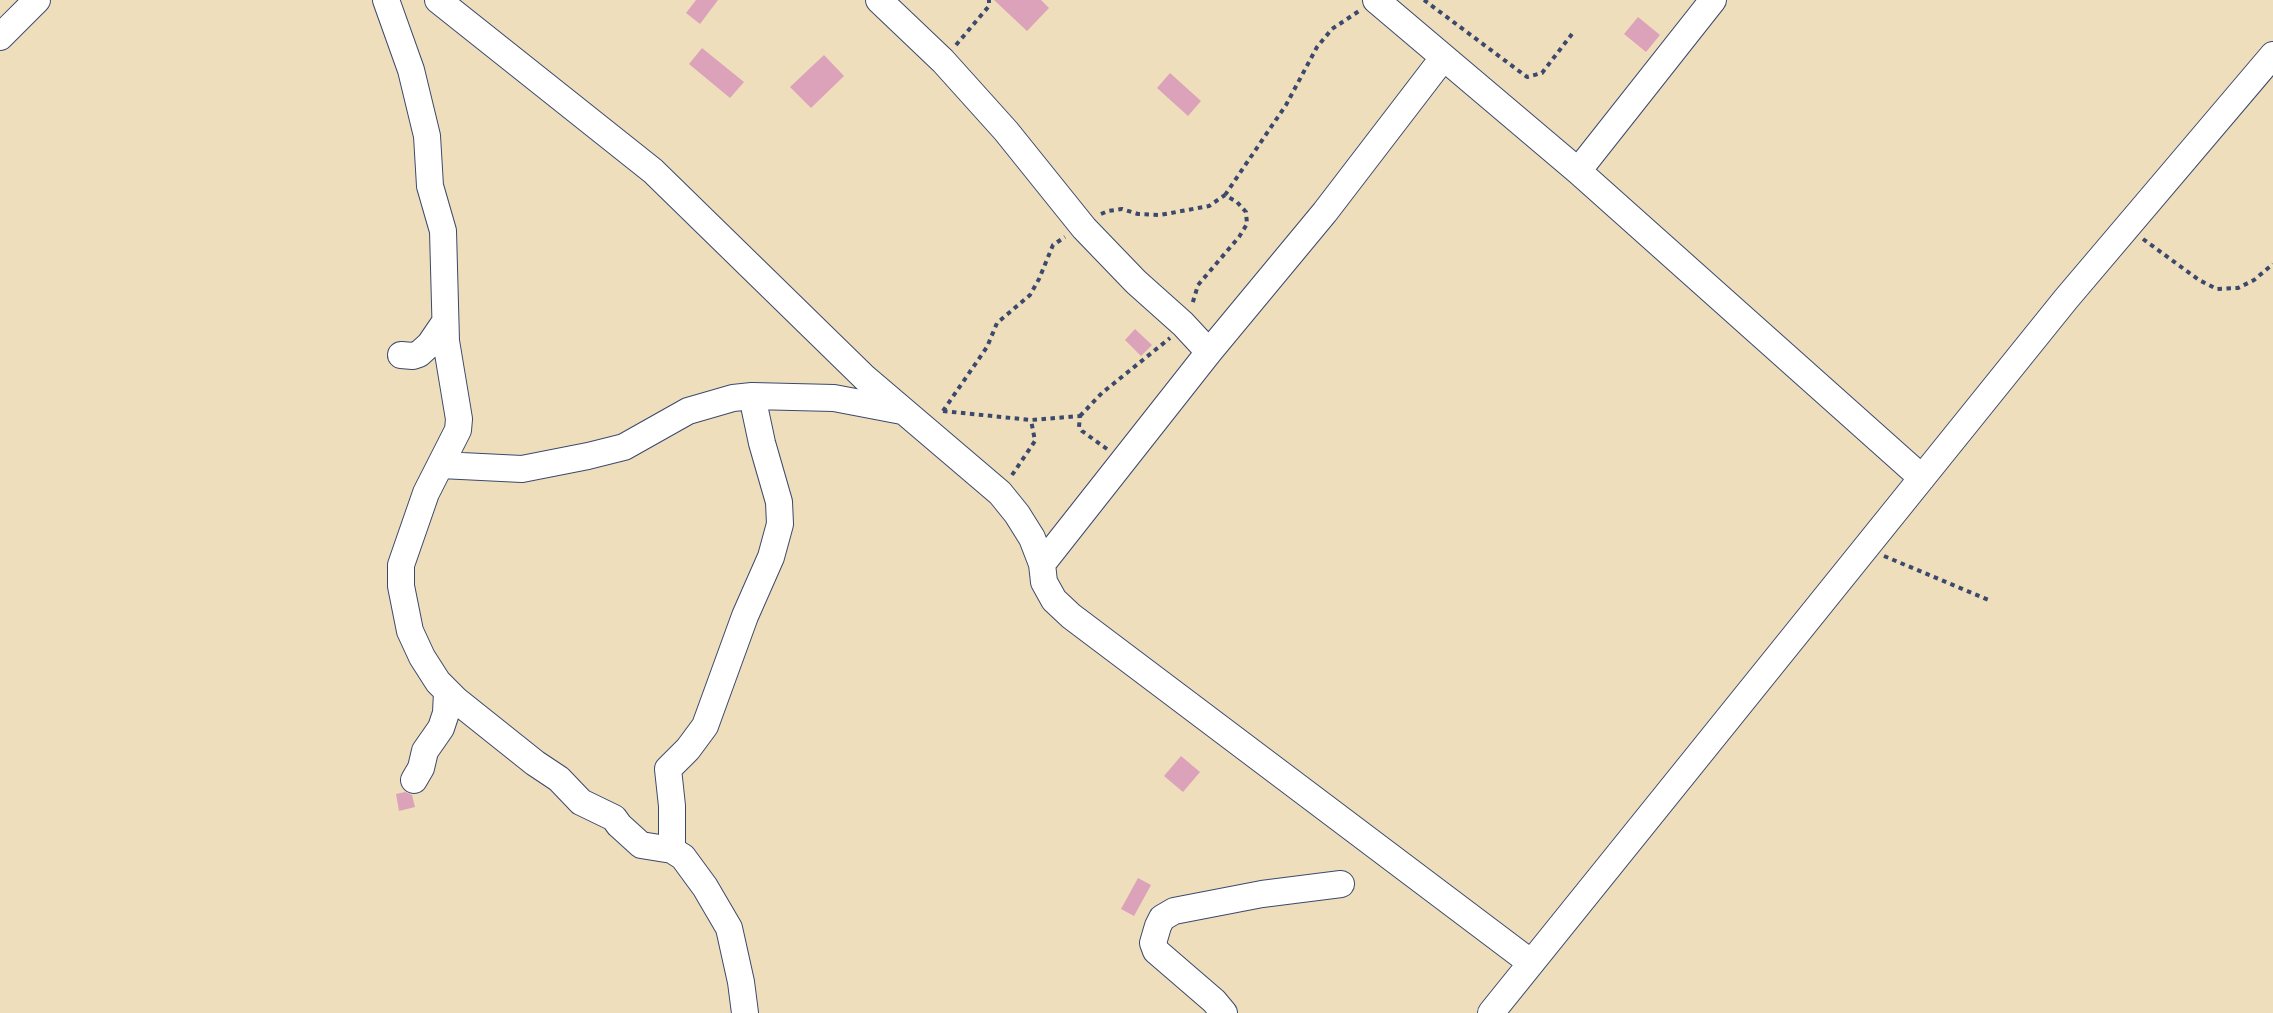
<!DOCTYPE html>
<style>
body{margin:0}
canvas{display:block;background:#efdebc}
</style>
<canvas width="2273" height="1013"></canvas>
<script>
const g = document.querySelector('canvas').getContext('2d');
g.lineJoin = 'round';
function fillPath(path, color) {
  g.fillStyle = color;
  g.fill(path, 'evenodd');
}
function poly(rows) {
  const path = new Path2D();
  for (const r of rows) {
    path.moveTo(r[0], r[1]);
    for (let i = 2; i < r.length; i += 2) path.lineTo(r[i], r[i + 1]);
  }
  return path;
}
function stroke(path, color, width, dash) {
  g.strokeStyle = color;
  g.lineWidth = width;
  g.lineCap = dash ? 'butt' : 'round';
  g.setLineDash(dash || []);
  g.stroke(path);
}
fillPath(poly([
 [696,0,718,0,700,24,686,13],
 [994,0,1041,0,1049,8,1027,31],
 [1638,17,1660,35,1646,52,1624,34],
 [702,48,744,82,730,98,689,64],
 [824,55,844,76,811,108,790,87],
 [1170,73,1201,101,1188,116,1157,88],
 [1135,329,1152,345,1141,356,1125,340],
 [1181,756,1200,772,1183,792,1164,776],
 [405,792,412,795,415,807,399,811,396,794],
 [1138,878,1151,885,1134,916,1121,909]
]), '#dba2ba');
const minor = poly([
 [386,0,411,70,427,136,430,186,443,231,446,341,459,419,458,430,426,493,401,565,401,586,410,631,422,657,438,682,456,700,535,763,559,779,581,802,614,818,619,825,641,845,672,850,683,857,705,887,729,928,741,982,745,1013],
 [438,0,653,171,865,378,1000,493,1017,514,1032,538,1042,564,1044,582,1054,600,1071,616,1530,962],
 [879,0,943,61,1006,131,1084,228,1136,282,1183,324,1209,352],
 [1376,0,1578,171,1922,478],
 [0,37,37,0],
 [1578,171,1713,0],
 [401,355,413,356,419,354,430,344,445,322],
 [441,465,522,469,588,456,624,447,688,411,733,398,752,396,834,398,902,411],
 [1042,564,1209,352,1325,212,1443,58],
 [414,780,421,768,425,751,441,728,446,713,447,692],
 [672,850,672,806,668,769,688,749,705,726,745,616,771,557,780,524,779,502,762,443,752,396],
 [1224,1013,1214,1001,1156,951,1153,943,1158,926,1162,918,1174,911,1262,894,1341,884],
 [1491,1013,2066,299,2273,55]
]);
stroke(minor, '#3b496c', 28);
stroke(poly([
 [1424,0,1527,77,1542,73,1572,34],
 [956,45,989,6,989,0],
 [1225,195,1286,105,1317,47,1332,29,1359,11],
 [1101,214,1108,211,1122,209,1138,214,1160,215,1209,206,1225,195,1237,202,1246,212,1247,224,1239,237,1198,285,1192,305],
 [2143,239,2199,280,2217,289,2238,288,2254,280,2273,264],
 [943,411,987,347,997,323,1030,295,1039,279,1053,245,1065,237],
 [943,411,1031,420,1080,416,1079,427,1082,431,1107,449],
 [1080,416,1102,393,1170,338],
 [1012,475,1035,441,1031,420],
 [1884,556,1991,601]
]), '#3b496c', 4, [4.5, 4.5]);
stroke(minor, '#fff', 26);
</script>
